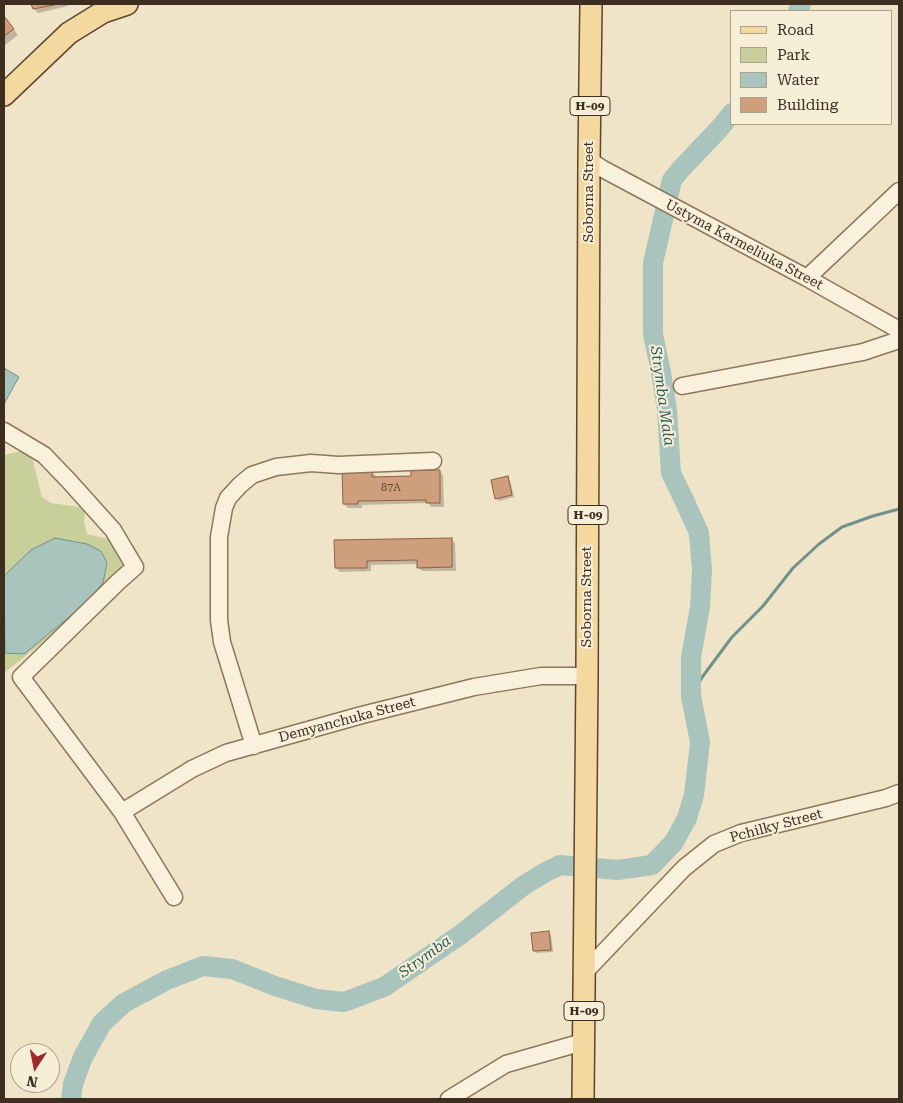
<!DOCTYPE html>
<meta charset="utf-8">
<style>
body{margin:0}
#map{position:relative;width:903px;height:1103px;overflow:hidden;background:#f0e4c8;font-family:"Roboto Serif",serif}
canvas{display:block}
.frame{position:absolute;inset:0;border:5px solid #3d2e20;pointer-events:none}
.legend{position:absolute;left:730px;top:10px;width:162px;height:115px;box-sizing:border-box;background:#f7eed8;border:1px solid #ada18e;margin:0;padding:6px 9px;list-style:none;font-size:15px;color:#3d2e20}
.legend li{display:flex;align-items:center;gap:10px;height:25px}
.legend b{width:25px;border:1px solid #ada18e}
.north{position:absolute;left:10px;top:1043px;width:50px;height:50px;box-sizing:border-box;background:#f7eed8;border:1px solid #ada18e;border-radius:50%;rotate:191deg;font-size:14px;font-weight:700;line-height:20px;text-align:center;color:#3d2e20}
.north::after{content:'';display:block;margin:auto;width:18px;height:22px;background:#9e2a2b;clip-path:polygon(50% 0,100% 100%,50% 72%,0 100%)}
</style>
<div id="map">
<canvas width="903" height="1103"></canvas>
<div class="frame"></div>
<ul class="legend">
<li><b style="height:6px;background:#f3d9a0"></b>Road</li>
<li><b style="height:14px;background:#c9cf9b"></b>Park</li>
<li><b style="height:14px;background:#a9c4bc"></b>Water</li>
<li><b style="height:14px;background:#cf9f7d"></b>Building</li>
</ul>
<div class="north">N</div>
</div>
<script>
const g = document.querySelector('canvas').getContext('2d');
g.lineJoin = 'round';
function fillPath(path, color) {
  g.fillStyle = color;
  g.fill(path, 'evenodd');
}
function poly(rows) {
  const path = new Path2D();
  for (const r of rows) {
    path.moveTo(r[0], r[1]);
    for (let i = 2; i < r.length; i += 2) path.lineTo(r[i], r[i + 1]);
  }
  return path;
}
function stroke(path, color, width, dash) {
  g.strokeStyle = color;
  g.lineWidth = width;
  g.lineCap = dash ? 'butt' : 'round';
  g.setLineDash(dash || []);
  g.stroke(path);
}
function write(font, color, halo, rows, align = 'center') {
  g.font = font + ' "Roboto Serif",serif';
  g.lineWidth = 4;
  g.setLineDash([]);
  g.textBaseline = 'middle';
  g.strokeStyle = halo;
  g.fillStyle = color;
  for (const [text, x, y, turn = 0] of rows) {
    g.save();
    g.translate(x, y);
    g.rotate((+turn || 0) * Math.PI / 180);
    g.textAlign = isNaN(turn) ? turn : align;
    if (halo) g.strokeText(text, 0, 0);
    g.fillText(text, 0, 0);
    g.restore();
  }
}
fillPath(poly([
 [30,449,42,497,51,503,86,508,84,521,87,534,129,544,118,582,4,673,4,455]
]), '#c9cf9b');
const water = poly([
 [4,368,19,377,4,404,4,368],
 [55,538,87,544,101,551,107,563,103,583,85,604,24,654,5,653,4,576,31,550,55,538]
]);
fillPath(water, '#a9c4bc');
stroke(water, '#6f938a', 1);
fillPath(poly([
 [33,4,67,4,68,6,38,13,34,9],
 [4,17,18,35,4,46],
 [439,471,443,475,444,507,431,507,428,503,362,505,362,508,348,508,344,504,372,472,376,476,376,478,412,477],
 [507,477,510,480,514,497,499,501,496,499],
 [451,539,455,543,456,571,422,571,418,567,418,564,371,565,371,571,340,572,336,568],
 [549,933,551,935,553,952,536,953,534,951]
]), '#0003');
stroke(poly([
 [691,696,703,676,732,637,763,606,793,568,819,544,842,527,873,516,899,509]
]), '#6f938a', 3);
stroke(poly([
 [798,11,801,4],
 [71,1099,73,1084,83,1057,102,1023,124,1003,167,980,203,966,232,969,275,986,316,999,344,1002,384,987,460,935,523,886,544,873,560,865,618,870,652,865,674,842,687,818,694,795,700,742,691,696,691,657,700,607,702,570,699,533,685,502,671,473,667,410,661,372,653,334,653,263,672,180,681,169,719,129,732,113]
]), '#a9c4bc', 20);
const building = poly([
 [31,4,59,4,33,9,31,4],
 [4,16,14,29,4,36,4,16],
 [411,470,440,470,440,503,426,503,426,500,358,501,358,504,343,504,342,471,372,471,372,477,411,476,411,470],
 [508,476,512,495,495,499,491,480,508,476],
 [452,538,452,567,417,568,417,560,367,561,367,568,335,568,334,540,452,538],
 [549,931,551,950,533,951,531,933,549,931]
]);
fillPath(building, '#cf9f7d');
stroke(building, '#8d5f41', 1);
const minor = poly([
 [589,160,601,168,807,278,899,330],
 [807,278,899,191],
 [682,386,863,352,899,340],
 [4,431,44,455,69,481,113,530,135,567,118,582,21,677,122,812,174,897],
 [254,746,222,642,219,620,219,537,224,508,228,498,240,485,252,475,276,467,311,463,338,465,433,461],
 [122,812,192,769,226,753,362,715,474,687,541,676,587,676],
 [584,973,684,868,714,844,741,833,886,798,899,793],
 [449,1099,506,1064,583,1042]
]);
const major = poly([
 [4,95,69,33,103,12,127,4],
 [583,1099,587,676,589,160,591,4]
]);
stroke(minor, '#8d765c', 19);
stroke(major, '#5b4430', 24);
stroke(minor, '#faf1dc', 16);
stroke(major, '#f3d9a0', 21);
write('11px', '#624a37', null, [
 ["87А",391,488]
]);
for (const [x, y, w] of [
 [590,106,40],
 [588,515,40],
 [584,1011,40]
]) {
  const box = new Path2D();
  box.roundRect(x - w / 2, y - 9.5, w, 19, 4);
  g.fillStyle = '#f7eed8';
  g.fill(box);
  stroke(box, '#3d2e20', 1);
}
write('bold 12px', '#3d2e20', null, [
 ["Н-09",590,106],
 ["Н-09",588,515],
 ["Н-09",584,1011]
]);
write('14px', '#3d2e20', '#f7eed8', [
 ["Soborna Street",589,192,-90],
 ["Ustyma Karmeliuka Street",744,245,28],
 ["Soborna Street",587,597,-90],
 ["Demyanchuka Street",347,720,-15],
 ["Pchilky Street",776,826,-15]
]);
write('italic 15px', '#2f5d5a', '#f7eed8', [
 ["Strymba Mala",662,396,82],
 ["Strymba",425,957,-36]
]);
</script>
